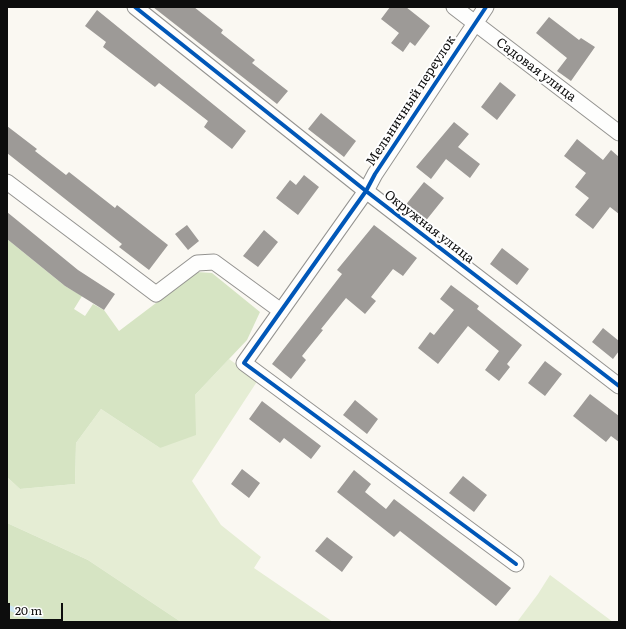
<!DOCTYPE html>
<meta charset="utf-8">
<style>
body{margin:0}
#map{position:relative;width:626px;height:629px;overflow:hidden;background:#faf8f2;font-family:Literata,serif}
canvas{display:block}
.frame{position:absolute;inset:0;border:8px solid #0d0d0d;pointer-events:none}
.scale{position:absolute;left:8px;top:603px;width:55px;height:18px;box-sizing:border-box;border:2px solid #0d0d0d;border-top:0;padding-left:5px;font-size:12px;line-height:14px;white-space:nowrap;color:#0d0d0d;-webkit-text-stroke:3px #fff;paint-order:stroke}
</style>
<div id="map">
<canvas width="626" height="629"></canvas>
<div class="frame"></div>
<div class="scale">20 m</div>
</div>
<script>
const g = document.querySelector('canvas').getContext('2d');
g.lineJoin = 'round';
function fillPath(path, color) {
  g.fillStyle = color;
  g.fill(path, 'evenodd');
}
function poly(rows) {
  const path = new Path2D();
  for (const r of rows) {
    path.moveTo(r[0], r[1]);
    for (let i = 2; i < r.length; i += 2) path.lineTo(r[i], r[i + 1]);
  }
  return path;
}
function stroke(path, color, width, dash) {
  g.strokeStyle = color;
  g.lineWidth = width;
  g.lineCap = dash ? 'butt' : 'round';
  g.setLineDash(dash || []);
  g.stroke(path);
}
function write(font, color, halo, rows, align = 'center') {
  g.font = font + ' Literata,serif';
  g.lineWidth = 4;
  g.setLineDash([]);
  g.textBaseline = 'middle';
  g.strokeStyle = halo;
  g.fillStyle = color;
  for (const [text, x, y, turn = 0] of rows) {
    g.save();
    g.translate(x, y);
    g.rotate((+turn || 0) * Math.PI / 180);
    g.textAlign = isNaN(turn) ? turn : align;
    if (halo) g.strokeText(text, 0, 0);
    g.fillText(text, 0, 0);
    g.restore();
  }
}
fillPath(poly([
 [229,359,258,380,192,481,221,525,261,557,254,568,333,622,181,622,88,560,7,523,7,477,20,489,75,484,76,443,101,409,160,448,195,395],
 [550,575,613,622,517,622,538,594]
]), '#e5edd4');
fillPath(poly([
 [7,239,65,286,82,296,74,309,85,316,93,304,104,310,119,331,197,272,212,273,260,312,247,340,195,395,196,435,160,448,101,409,76,443,75,484,20,489,7,477],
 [7,523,88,560,181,622,7,622]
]), '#d6e4c3');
stroke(poly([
 [7,607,45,622]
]), '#cce6f1', 5.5);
fillPath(poly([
 [153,7,194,7,223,30,221,33,255,60,252,63,288,91,277,104],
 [390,7,406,7,430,26,415,46,410,42,403,52,391,43,399,33,381,19],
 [97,10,246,131,232,149,204,127,208,121,159,83,155,87,103,47,106,42,85,26],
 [549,17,579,40,581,38,595,47,571,81,557,71,567,58,536,33],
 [500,82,516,95,497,120,481,107],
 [321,113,356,141,344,157,308,129],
 [454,122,469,134,458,147,480,164,470,178,446,159,431,179,416,167],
 [7,126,37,149,35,151,66,175,69,172,115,208,117,205,168,245,149,270,119,247,122,244,7,153],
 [577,139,603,160,611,150,619,157,619,214,610,207,593,229,575,215,589,198,575,187,586,173,564,156],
 [304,175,319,187,298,215,276,198,290,180,296,185],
 [424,182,444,198,424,223,404,207],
 [7,212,78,270,115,294,104,310,65,286,7,239],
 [187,225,199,241,188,250,175,234],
 [374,225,417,258,403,276,393,269,371,297,376,301,365,314,346,298,321,329,323,330,302,356,306,360,291,379,272,364,342,274,337,270],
 [264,230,278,242,258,267,243,256],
 [502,248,529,269,517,285,490,264],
 [451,285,479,306,477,309,522,345,507,364,510,367,499,381,485,370,499,351,468,326,438,364,418,348,430,332,434,335,454,310,440,299],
 [603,328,619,341,619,351,613,359,592,342],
 [545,361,562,374,545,396,528,383],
 [590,394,619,416,619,442,611,436,606,442,573,416],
 [355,400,378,419,367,434,343,415],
 [262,401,321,446,311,459,284,438,280,443,249,419],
 [242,469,260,483,249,498,231,484],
 [354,470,371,484,365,492,386,509,394,499,511,588,496,606,400,531,394,537,337,492],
 [463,476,487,495,474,512,449,493],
 [327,537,353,557,342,572,315,551]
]), '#9d9a97');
const minor = poly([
 [135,7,366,191,619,386],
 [454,7,619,133],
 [486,7,375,174,366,191,244,363,516,564],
 [7,182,156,294,197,263,214,262,281,311]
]);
stroke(minor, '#949390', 17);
stroke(minor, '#fefefd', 15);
stroke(poly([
 [135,7,366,191,619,386],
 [486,7,375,174,366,191,244,363,516,564]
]), '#0057b8', 4);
write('13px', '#0d0d0d', '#fff', [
 ["Садовая улица",536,70,37],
 ["Мельничный переулок",411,101,-57],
 ["Окружная улица",429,227,38]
]);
</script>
